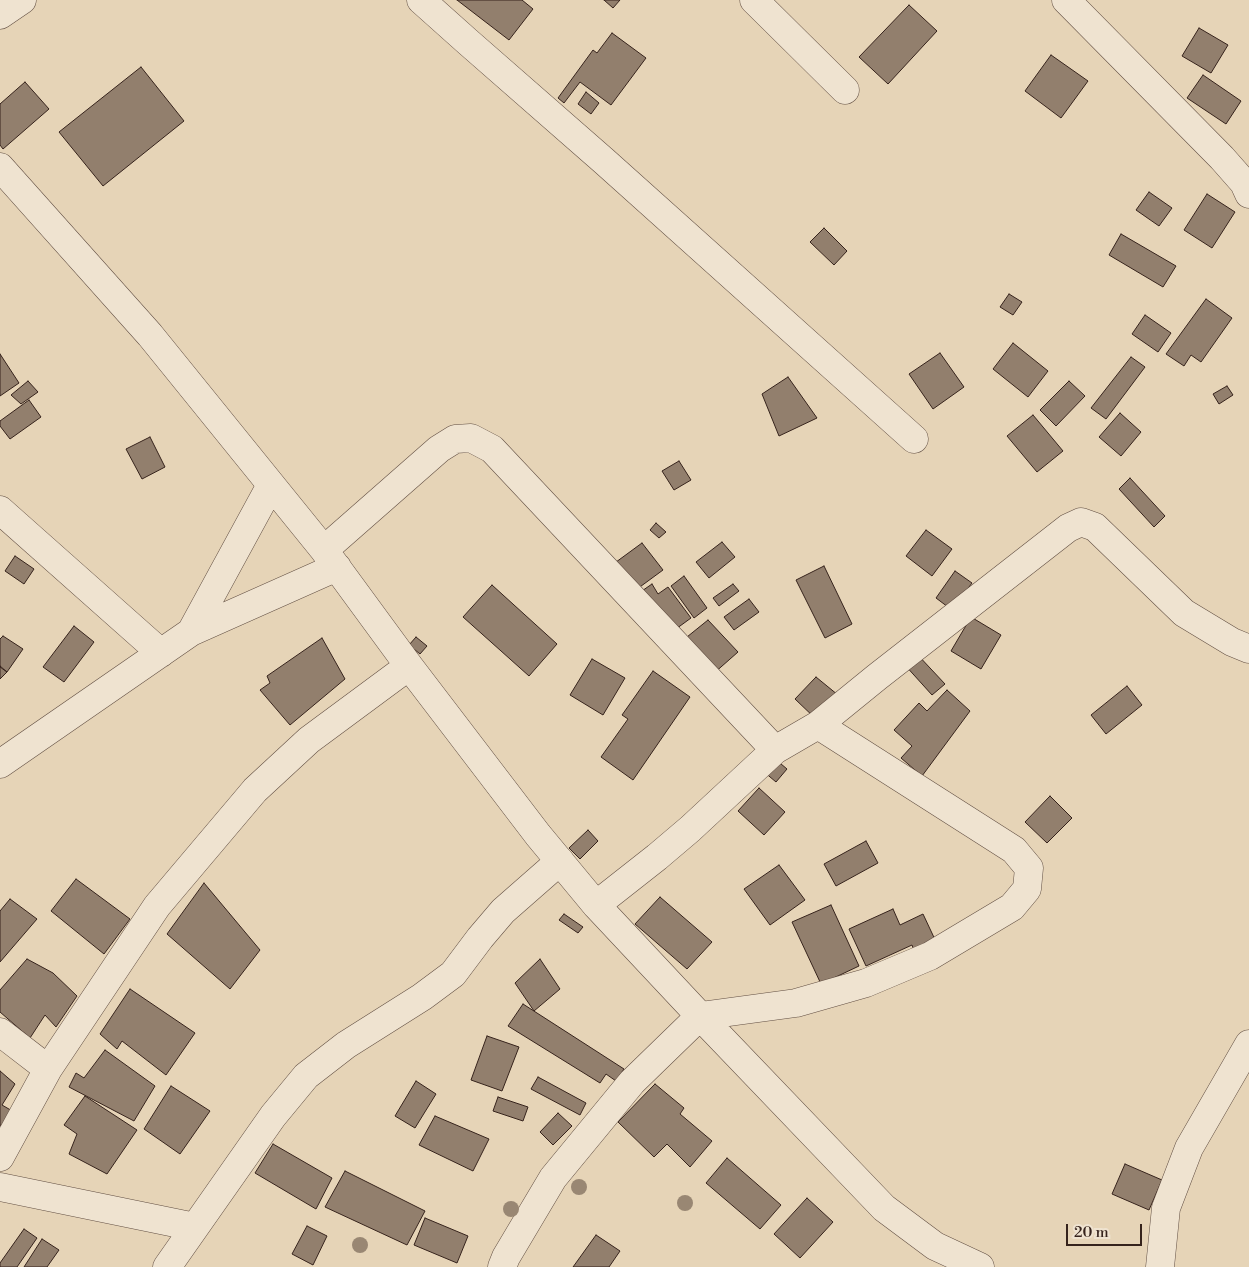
<!DOCTYPE html>
<style>
body{margin:0}
#map{position:relative;width:1249px;height:1267px;overflow:hidden;background:#e6d4b7;font-family:"Libre Bodoni",serif}
canvas{display:block}
.scale{position:absolute;left:1066px;top:1224px;width:76px;height:22px;box-sizing:border-box;border:2px solid #36231c;border-top:0;padding-left:6px;font-size:15px;line-height:18px;white-space:nowrap;color:#36231c;-webkit-text-stroke:4px #efe3d0;paint-order:stroke}
</style>
<div id="map">
<canvas width="1249" height="1267"></canvas>
<div class="scale">20 m</div>
</div>
<script>
const g = document.querySelector('canvas').getContext('2d');
g.lineJoin = 'round';
function fillPath(path, color) {
  g.fillStyle = color;
  g.fill(path, 'evenodd');
}
function poly(rows) {
  const path = new Path2D();
  for (const r of rows) {
    path.moveTo(r[0], r[1]);
    for (let i = 2; i < r.length; i += 2) path.lineTo(r[i], r[i + 1]);
  }
  return path;
}
function stroke(path, color, width, dash) {
  g.strokeStyle = color;
  g.lineWidth = width;
  g.lineCap = dash ? 'butt' : 'round';
  g.setLineDash(dash || []);
  g.stroke(path);
}
const building = poly([
 [457,0,522,0,533,9,509,40,457,0],
 [604,0,620,0,613,8,604,0],
 [909,5,937,31,888,84,859,57,909,5],
 [1199,28,1228,45,1211,73,1182,56,1199,28],
 [612,33,646,58,611,105,580,82,564,103,558,98,593,50,597,53,612,33],
 [1051,55,1088,81,1061,118,1025,91,1051,55],
 [141,67,184,121,103,186,59,132,141,67],
 [1203,75,1241,101,1226,124,1187,98,1203,75],
 [25,82,49,109,3,149,0,145,0,104,25,82],
 [586,92,599,103,591,114,578,104,586,92],
 [1149,192,1172,208,1159,226,1136,210,1149,192],
 [1207,194,1235,212,1212,248,1184,230,1207,194],
 [824,228,847,251,834,265,810,242,824,228],
 [1121,234,1176,266,1163,287,1109,255,1121,234],
 [1009,294,1022,302,1013,315,1000,307,1009,294],
 [1206,299,1232,318,1201,362,1191,355,1184,366,1166,354,1206,299],
 [1145,315,1171,333,1158,352,1132,334,1145,315],
 [1013,343,1048,371,1028,397,993,369,1013,343],
 [940,353,964,387,933,409,909,374,940,353],
 [0,354,19,383,0,396,0,354],
 [1131,357,1145,367,1106,419,1091,408,1131,357],
 [788,377,817,418,779,436,762,394,788,377],
 [28,381,38,392,21,404,11,395,28,381],
 [1069,381,1085,396,1056,426,1040,410,1069,381],
 [1227,386,1233,395,1219,404,1213,394,1227,386],
 [29,400,41,417,10,439,0,426,0,421,29,400],
 [1120,413,1141,432,1121,456,1099,437,1120,413],
 [1033,415,1063,451,1037,472,1007,436,1033,415],
 [150,437,165,467,142,479,126,449,150,437],
 [679,461,691,480,674,490,662,471,679,461],
 [1130,478,1165,516,1154,527,1119,489,1130,478],
 [656,523,666,532,659,538,650,530,656,523],
 [926,530,952,549,932,576,906,556,926,530],
 [722,542,735,557,709,578,696,562,722,542],
 [642,543,663,570,633,592,612,565,642,543],
 [15,556,34,569,24,584,5,571,15,556],
 [824,566,852,624,825,638,796,580,824,566],
 [955,571,972,583,952,610,936,598,955,571],
 [684,576,707,608,694,618,671,586,684,576],
 [652,584,658,594,668,587,691,618,669,634,639,593,652,584],
 [733,584,739,591,719,606,713,598,733,584],
 [492,585,557,644,529,676,463,617,492,585],
 [749,599,759,612,734,630,724,617,749,599],
 [971,617,1001,635,981,669,951,651,971,617],
 [708,620,738,652,713,674,682,641,708,620],
 [74,626,94,642,64,682,43,667,74,626],
 [3,636,23,649,7,672,0,667,0,639,3,636],
 [416,637,427,646,420,654,409,645,416,637],
 [322,638,345,679,290,725,260,690,270,683,267,676,322,638],
 [916,653,945,684,932,695,904,664,916,653],
 [592,659,625,678,603,715,570,695,592,659],
 [0,666,7,672,0,679,0,666],
 [653,671,690,697,633,780,601,757,628,719,622,715,653,671],
 [816,677,838,695,817,720,795,699,816,677],
 [1127,686,1142,705,1106,734,1091,715,1127,686],
 [947,690,970,711,922,776,901,758,912,746,894,730,919,703,927,711,947,690],
 [774,758,787,769,776,782,763,771,774,758],
 [759,788,785,812,764,835,738,811,759,788],
 [1050,796,1072,818,1047,843,1025,822,1050,796],
 [588,830,598,841,580,859,569,848,588,830],
 [866,841,878,863,836,886,824,864,866,841],
 [779,865,805,900,770,925,744,889,779,865],
 [76,879,130,919,104,954,51,911,76,879],
 [204,883,260,950,230,989,167,934,204,883],
 [660,897,712,942,687,969,635,924,660,897],
 [10,899,37,919,0,962,0,911,10,899],
 [831,905,859,966,821,984,792,922,831,905],
 [893,909,900,925,923,914,938,946,916,956,912,945,866,966,849,929,893,909],
 [564,914,583,927,578,933,559,920,564,914],
 [27,959,53,973,77,996,56,1027,45,1015,30,1038,0,1012,0,990,27,959],
 [540,959,560,989,534,1011,515,983,540,959],
 [130,989,195,1033,166,1075,122,1041,117,1049,100,1034,130,989],
 [523,1004,624,1069,616,1081,606,1074,600,1083,508,1026,523,1004],
 [487,1036,519,1047,502,1091,471,1080,487,1036],
 [105,1050,155,1086,134,1121,69,1087,76,1073,84,1078,105,1050],
 [0,1071,15,1084,2,1105,14,1112,5,1128,0,1125,0,1071],
 [538,1077,586,1103,580,1115,531,1089,538,1077],
 [416,1081,436,1094,415,1128,395,1116,416,1081],
 [655,1084,684,1108,680,1114,712,1141,690,1167,667,1144,654,1157,618,1122,655,1084],
 [171,1086,210,1111,180,1154,144,1129,171,1086],
 [85,1096,137,1130,107,1174,69,1154,77,1134,64,1125,85,1096],
 [498,1097,528,1107,523,1121,493,1111,498,1097],
 [558,1113,572,1126,553,1145,540,1132,558,1113],
 [435,1116,489,1139,473,1171,419,1145,435,1116],
 [273,1144,332,1178,316,1209,255,1173,273,1144],
 [727,1158,781,1205,760,1229,706,1183,727,1158],
 [1125,1164,1162,1180,1149,1210,1112,1194,1125,1164],
 [345,1171,425,1211,407,1245,325,1207,345,1171],
 [807,1198,833,1222,800,1258,774,1234,807,1198],
 [425,1218,468,1236,457,1263,414,1245,425,1218],
 [307,1226,327,1236,313,1265,292,1254,307,1226],
 [24,1229,37,1238,17,1267,0,1267,0,1263,24,1229],
 [596,1235,620,1251,609,1267,573,1267,596,1235],
 [42,1239,59,1250,47,1267,24,1267,42,1239]
]);
fillPath(building, '#927f6d');
stroke(building, '#36231c', 1);
const minor = poly([
 [421,0,468,42,604,161,914,439],
 [754,0,845,90],
 [1066,0,1222,158,1244,183,1249,194],
 [0,15,22,0],
 [0,167,150,335,324,550,409,666,538,835,596,905,700,1016,884,1208,935,1246,980,1267],
 [0,510,161,653],
 [324,550,439,449,455,439,471,438,492,449,775,750],
 [191,632,271,485],
 [0,764,191,632,337,567],
 [596,905,657,857,690,829,775,750,818,725,877,677,1068,528,1081,522,1095,527,1184,613,1232,642,1249,649],
 [0,1032,48,1069],
 [0,1157,48,1069,157,906,255,790,309,740,409,666],
 [0,1187,195,1227],
 [167,1267,273,1116,306,1076,346,1045,422,997,453,974,480,938,503,911,560,861],
 [502,1267,506,1257,553,1178,632,1082,700,1016,796,1003,866,983,930,956,1012,907,1027,889,1029,868,1014,850,818,725],
 [1160,1267,1166,1208,1189,1148,1249,1044]
]);
stroke(minor, '#624f43', 29);
stroke(minor, '#efe3d0', 28);
g.fillStyle = '#998773';
for (const [x, y] of [
 [579,1187],
 [685,1203],
 [511,1209],
 [360,1245]
]) {
  g.beginPath();
  g.arc(x, y, 8, 0, 2 * Math.PI);
  g.fill();
}
</script>
